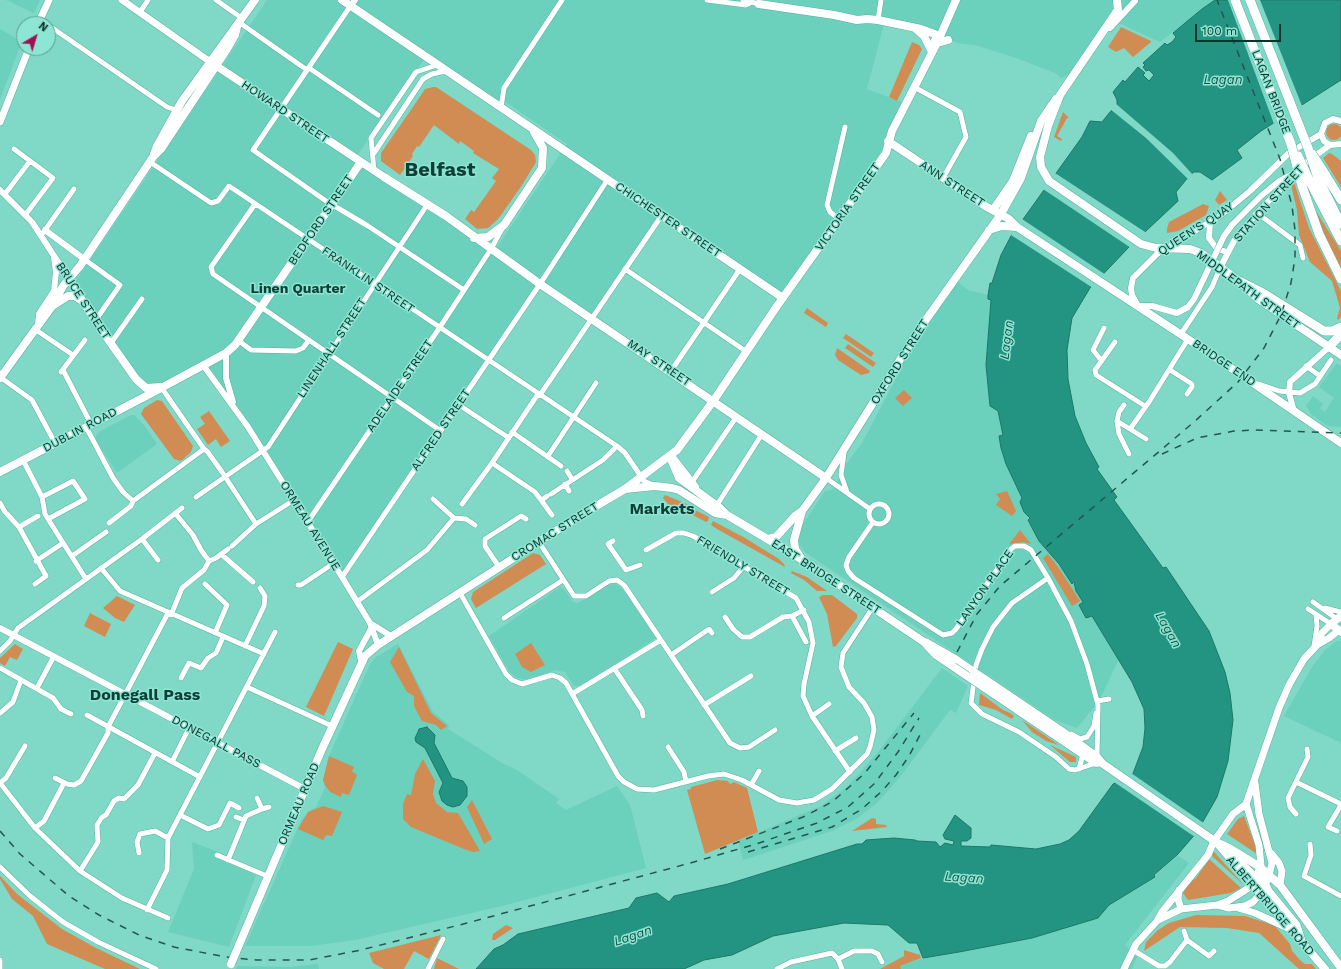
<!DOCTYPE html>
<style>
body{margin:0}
#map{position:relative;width:1341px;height:969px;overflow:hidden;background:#80d8c6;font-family:"Work Sans",sans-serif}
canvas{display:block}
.north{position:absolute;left:16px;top:16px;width:40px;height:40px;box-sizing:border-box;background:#8de5d3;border:1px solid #599d90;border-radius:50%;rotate:38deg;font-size:11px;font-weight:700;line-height:16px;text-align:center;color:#0c322c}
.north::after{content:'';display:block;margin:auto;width:14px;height:18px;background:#a10f56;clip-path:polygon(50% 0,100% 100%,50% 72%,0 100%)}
.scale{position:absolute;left:1195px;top:24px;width:86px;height:18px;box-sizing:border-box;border:2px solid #0c322c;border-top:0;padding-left:5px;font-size:12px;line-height:14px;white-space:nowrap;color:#0c322c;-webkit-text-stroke:3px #8de5d3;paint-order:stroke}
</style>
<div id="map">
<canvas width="1341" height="969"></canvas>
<div class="north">N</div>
<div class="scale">100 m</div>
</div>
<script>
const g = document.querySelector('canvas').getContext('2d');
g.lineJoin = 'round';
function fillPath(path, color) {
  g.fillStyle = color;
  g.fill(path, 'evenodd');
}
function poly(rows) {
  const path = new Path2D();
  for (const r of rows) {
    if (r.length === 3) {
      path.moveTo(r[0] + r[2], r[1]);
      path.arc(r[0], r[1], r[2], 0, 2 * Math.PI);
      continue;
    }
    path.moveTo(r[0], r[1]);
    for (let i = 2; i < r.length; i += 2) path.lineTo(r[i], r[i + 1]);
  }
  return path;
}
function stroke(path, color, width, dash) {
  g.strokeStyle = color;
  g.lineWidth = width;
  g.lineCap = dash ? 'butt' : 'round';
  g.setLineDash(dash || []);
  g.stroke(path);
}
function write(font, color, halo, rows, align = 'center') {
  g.font = font + ' "Work Sans",sans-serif';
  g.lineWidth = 3;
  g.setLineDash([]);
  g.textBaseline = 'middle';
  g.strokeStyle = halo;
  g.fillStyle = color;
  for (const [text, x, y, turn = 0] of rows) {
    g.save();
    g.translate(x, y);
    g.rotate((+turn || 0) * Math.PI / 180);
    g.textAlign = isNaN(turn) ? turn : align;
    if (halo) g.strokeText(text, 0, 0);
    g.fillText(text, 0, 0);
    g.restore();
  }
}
fillPath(poly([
 [6,0,40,0,34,13],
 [267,0,1215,0,1160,42,1112,20,1076,72,1061,78,1055,73,1019,59,975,45,957,43,937,32,885,20,867,89,904,103,888,141,783,298,662,216,592,316,541,282,342,575,203,365,152,389,136,377,75,282],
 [429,53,497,102,507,103,567,144,495,250,356,157],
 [0,29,22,42,0,99],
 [954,279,968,290,988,295,991,300,986,365,990,406,998,411,1003,436,999,436,1001,448,1006,464,1022,498,1024,512,1030,518,1028,520,1040,542,1076,587,1119,659,1099,701,1077,728,1055,720,806,553,799,545,798,532,825,491,832,490,844,472,846,464,862,443,901,369,906,349],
 [1337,363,1341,366,1341,427,1328,426,1311,414,1306,406,1313,396,1323,404,1320,408,1325,412,1334,398,1319,387],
 [131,415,134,415,144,425,157,444,117,473,96,440,96,436,99,432],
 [616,584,625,591,656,638,581,686,574,686,565,672,556,670,528,680,518,678,510,673,489,636,560,587,563,588,573,602,578,603,607,585],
 [1337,641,1341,641,1341,743,1284,716,1312,667,1325,650],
 [398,644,433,712,449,725,448,729,502,763,517,770,559,799,556,803,566,810,617,786,630,805,646,868,506,905,355,940,311,946,245,946,302,819,308,812,316,807,325,788,323,780,329,756,370,664,376,657],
 [942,668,968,686,956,713,950,710,900,777,877,803,856,819,832,831,743,860,738,841,821,806,848,786,879,751],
 [192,842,218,852,216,858,256,875,229,947,168,932,194,869],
 [1177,855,1189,863,1125,945,1137,957,1132,969,901,969,900,966,923,958,1032,938,1098,918,1109,905,1155,878,1156,875],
 [318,964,319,969,236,969,237,966,291,967]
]), '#6bd0bc');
fillPath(poly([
 [1121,27,1151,41,1151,42,1133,57,1124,48,1116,52,1108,47],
 [912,42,919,45,922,49,897,101,889,97],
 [433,87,436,87,531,150,535,155,536,162,522,185,499,218,488,228,477,229,465,219,471,210,474,212,496,181,492,178,499,169,473,153,474,151,460,141,459,144,434,125,419,147,417,146,412,154,413,156,400,175,381,161,381,153,413,107,425,89],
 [1063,112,1069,118,1067,118,1057,136,1062,139,1061,141,1054,137],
 [1334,132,8],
 [1329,153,1332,154,1341,161,1341,187,1323,158],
 [1294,182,1309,228,1341,291,1341,317,1338,320,1337,318,1340,308,1332,281,1310,262,1299,235,1297,210,1291,185],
 [1220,191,1227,200,1219,205,1215,200],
 [1203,204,1209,206,1206,215,1178,231,1167,233,1167,229,1169,222],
 [1314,208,1341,251,1341,267,1330,248],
 [807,308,828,323,826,327,804,313],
 [846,334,874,353,871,357,843,338],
 [848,344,876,363,873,367,845,348],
 [837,348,870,371,869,373,861,375,838,360,835,355],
 [904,390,912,398,903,406,895,398],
 [157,400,162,401,193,446,191,452,181,461,174,459,141,414,144,408],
 [209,411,230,441,221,447,216,439,208,445,197,429,205,424,200,417],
 [1007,491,1016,511,1012,516,996,505,1000,499,996,494],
 [665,495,687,504,688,510,685,514,674,511,663,498],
 [691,508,709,517,708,521,706,522,691,514],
 [713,521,745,538,779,559,784,564,785,567,717,529,711,525],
 [1020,530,1031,544,1024,542,1009,544],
 [533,553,540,555,546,564,476,608,471,599,473,592],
 [1048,554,1058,567,1080,601,1072,606,1043,558],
 [792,571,807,577,827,591,817,591,804,580,791,573],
 [823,595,832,595,857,614,857,618,836,646,833,647,827,614,819,597],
 [117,596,135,605,124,622,115,618,103,608],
 [90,613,111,624,105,637,84,626],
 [338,642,353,649,324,716,306,707],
 [531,643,545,665,531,672,522,667,515,654],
 [15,644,23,649,17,660,10,657,5,666,0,663,0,658],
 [399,647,431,713,447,726,441,730,436,725,422,721,414,706,414,696,407,692,390,662],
 [980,693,1003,710,1010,713,1014,716,1012,719,996,710,979,705],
 [1022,720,1059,745,1046,741,1032,732],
 [1050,745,1076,757,1076,762,1070,762],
 [329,756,354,767,352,771,357,775,349,795,342,793,341,797,330,792,325,785,323,780],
 [423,759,435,781,433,794,436,803,447,812,458,813,480,851,473,852,464,849,411,827,403,819,403,804,407,794,411,795,415,774],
 [717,780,728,781,730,784,734,782,747,788,758,832,705,854,687,790,691,789,691,787],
 [472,800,492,839,484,844,467,807],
 [323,806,342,812,332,836,326,835,323,840,298,829,308,812],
 [1244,816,1255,845,1257,854,1227,834,1238,819],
 [872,818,876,819,876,824,886,825,887,827,852,831],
 [1213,852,1214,852,1244,885,1212,856],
 [1209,859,1241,888,1231,893,1188,900,1183,893,1189,883,1196,878],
 [0,876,17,894,62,929,96,948,140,969,105,969,47,944,33,916,12,899,0,879],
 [1196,915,1245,916,1270,924,1275,926,1290,944,1292,951,1301,961,1305,964,1312,964,1316,969,1299,969,1259,933,1227,928,1180,927,1144,951,1146,942,1158,930,1169,923],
 [506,925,513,928,495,940,492,940,493,934],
 [441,935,429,959,414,951,404,969,384,969,373,963,369,953],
 [904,950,920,955,921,958,900,966,901,969,880,969,904,956],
 [437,958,459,969,434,969]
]), '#d18c53');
const water = poly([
 [1215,0,1341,0,1341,80,1261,131,1237,150,1242,158,1212,180,1200,172,1194,172,1190,175,1176,192,1178,201,1129,247,1090,288,1072,318,1067,350,1068,379,1075,416,1086,443,1099,467,1097,469,1117,497,1114,500,1163,568,1166,567,1209,631,1225,672,1230,693,1233,720,1228,761,1217,797,1197,832,1178,854,1154,875,1155,877,1109,905,1098,918,1032,938,959,952,923,958,917,943,909,943,888,925,844,923,773,936,732,955,704,960,684,969,476,969,494,949,503,945,518,934,629,908,636,898,657,893,669,902,674,896,728,884,857,844,862,844,866,840,894,838,915,840,917,841,936,842,940,847,945,843,953,845,954,841,945,839,943,835,955,815,971,828,971,838,967,841,961,841,961,846,990,847,991,845,1036,849,1060,844,1069,840,1079,831,1113,784,1132,776,1143,747,1145,728,1144,709,1132,682,1092,616,1086,618,1079,605,1083,602,1076,591,1074,582,1072,584,1059,564,1039,541,1028,520,1030,518,1024,512,1020,502,1022,498,1006,464,1001,448,999,436,1003,435,998,411,990,406,986,365,991,300,988,299,988,295,990,283,992,283,1001,255,1011,236,1082,137,1090,121,1102,122,1110,112,1117,105,1117,100,1113,92,1123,80,1125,82,1138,67,1145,73,1143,75,1149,81,1154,75,1149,70,1146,71,1143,67,1145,65,1143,63,1165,43,1167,45,1172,42,1176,37,1173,33,1202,9,1215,0],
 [427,727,435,735,434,743,452,778,463,781,467,787,467,796,460,805,453,807,447,805,442,801,439,792,443,783,425,748,416,742,415,738,418,732,419,729,427,727]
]);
fillPath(water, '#249482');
stroke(water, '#1d7768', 1);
fillPath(poly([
 [1228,0,1260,0,1302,106,1274,124],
 [1115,103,1173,153,1193,175,1189,180,1146,138,1110,109],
 [1055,173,1142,230,1147,233,1131,248,1043,189],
 [1022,219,1106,275,1093,288,1011,235],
 [1131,773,1205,824,1195,837,1114,782]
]), '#80d8c6');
const minor = poly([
 [216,0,243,19],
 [707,0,746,5,750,3],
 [743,0,759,4],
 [351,5,253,150,326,201,368,226,464,290],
 [140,12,148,0],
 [878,20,881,0],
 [240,23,307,70],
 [48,25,167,107,176,110],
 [309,68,378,115],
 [914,87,960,112,966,137,943,178],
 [501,108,504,88,562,0],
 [14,149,53,178,26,214],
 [374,153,423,79,432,74,446,71],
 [150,162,211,203,218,201,229,186,617,446,625,453,644,481,653,485],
 [374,171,371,138,416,72,437,65],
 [5,194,30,161],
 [255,204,211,267,213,274,441,431],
 [1257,213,1300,245,1303,258],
 [839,219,830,212,827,205,845,127],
 [43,233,74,189],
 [84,259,120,285,95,321],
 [625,269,747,352],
 [36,330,73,355],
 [1181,334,1212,287,1220,268],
 [239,341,251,350,296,351,303,348,309,340],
 [1115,342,1095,370,1096,375,1145,406],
 [111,343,142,299],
 [1101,360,1093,350,1104,328],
 [1306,366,1320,376],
 [63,370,91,424],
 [1170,370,1192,384,1192,387,1187,394],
 [671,371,740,269],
 [61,372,85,340],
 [0,377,32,400,55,443],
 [1259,384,1279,391,1300,393,1315,384,1331,360],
 [161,387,204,449,207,451,222,472,256,524],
 [459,405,509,438],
 [1124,405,1119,412,1117,421,1119,434,1129,454],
 [1117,421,1146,439],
 [86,427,113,478,123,492,133,501],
 [1130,429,1149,402,1188,339],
 [512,432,561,466],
 [844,453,841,475,847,492],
 [548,456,596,383],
 [23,460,42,497,45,514,48,519,86,579],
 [492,463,535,492,552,515],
 [567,471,572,479],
 [826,478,870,509],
 [692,482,737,416],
 [565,484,569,491],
 [551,494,603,460,617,446],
 [42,497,73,481,85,499,48,519],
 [196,497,268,447,427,205],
 [433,499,454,518,466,519,475,525],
 [542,500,547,496],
 [0,503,5,512],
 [879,514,10],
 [462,504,492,463,536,397,542,392,662,215],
 [717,505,762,434],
 [175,513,193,535,201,550,209,561],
 [7,514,19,527,46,576,35,584],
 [873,522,849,557,846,565,848,571,854,578,943,635,952,633,956,629,1011,549,1015,546,1024,546,1031,550,1048,578,1071,621,1087,664,1098,705,1097,757],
 [109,523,131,506,133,501,204,449],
 [307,523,440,327,491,249,503,227],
 [19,527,38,516],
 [142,539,158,560],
 [613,541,608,544,626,570,640,565],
 [539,542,574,596,586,596,609,581,617,580,624,585,730,743,740,748,749,747,775,730],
 [232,546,256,524,294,500],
 [646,550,676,533,684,533,693,536,796,598,809,622,813,643,804,684,803,696,812,716,850,772],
 [221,554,253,582],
 [72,556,106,532],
 [36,561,63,543],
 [499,567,485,546,485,539,521,516,526,519],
 [101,568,120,591,264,654],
 [342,577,540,284,608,179],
 [1048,578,1012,603,993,627,982,649,976,665,971,703,982,714,1019,732,1056,757,1069,769,1075,770,1096,763],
 [205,584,227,605,215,633],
 [298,585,301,585,334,563],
 [712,592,734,578,744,566],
 [460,593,506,674,512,680,522,684,552,675,560,678,566,683,618,776,624,782,637,789,654,790,708,776,724,774,742,780,779,800,797,803,814,800,832,789,867,754,870,747,874,730,872,717,864,703,849,687,841,667,843,653,873,607],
 [358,601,427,550,454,518],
 [1313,602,1337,619],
 [1325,608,1341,612],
 [1308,609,1331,624],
 [171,615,182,588,204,570,209,561,216,558,228,549],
 [792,616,806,642],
 [725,617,733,629,742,637,750,637,783,617,792,616,804,610],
 [504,618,563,580],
 [245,646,264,606,265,596,260,588],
 [1314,646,1317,626,1316,614],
 [0,651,10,641,18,628,142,539,182,508],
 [671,655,709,629,712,633],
 [0,668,53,698,61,709,71,714],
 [614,668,642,710,643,716],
 [181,678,189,663,201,668,208,658,216,653,223,637],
 [247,687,332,726],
 [37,688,54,656],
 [572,694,661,640],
 [1097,701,1109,699],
 [704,705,751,676],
 [0,713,13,702,21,680],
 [87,715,200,777],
 [812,716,829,704],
 [1071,734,1080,739,1087,737,1094,726,1096,713],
 [668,747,684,772,686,782],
 [835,751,856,738],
 [172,762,189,728],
 [1079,769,1083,754],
 [55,778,67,784,74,785,81,781,108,733,108,727,168,613],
 [1296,782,1341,804],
 [0,783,35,828,80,871,122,898,168,918],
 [0,783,6,778,25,746],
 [751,785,759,771],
 [262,809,269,807],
 [1296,814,1290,807,1288,798,1308,757,1307,749],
 [180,815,208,829,219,825,230,803,239,808],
 [236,817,244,820],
 [35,828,44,821,64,783],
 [1337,831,1328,827,1341,805],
 [1310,844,1311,855,1304,876,1341,896],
 [139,853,137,842,140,834,155,831,168,838],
 [217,855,267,876],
 [228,860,246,816,262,809,257,798],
 [0,867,30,896,63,922,98,942,156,969],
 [80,871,98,842,97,825,102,817,106,815,114,801,119,798,124,799,138,785,155,753],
 [147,910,167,870,168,838,275,632],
 [1184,931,1187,940],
 [1133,950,1159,966,1165,966,1170,962,1187,940,1209,956,1214,951],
 [838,959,854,951,872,951,878,954,882,962],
 [0,960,0,969],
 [428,969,443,939],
 [777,969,791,962,832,953,838,959,842,969]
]);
const tertiary = poly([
 [351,5,355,0],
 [1110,28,1135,1],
 [1341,121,1333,119,1325,123,1321,134,1324,141,1330,145,1341,144],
 [0,190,32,222,69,279],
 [1210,222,1209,238,1217,249,1227,252],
 [1232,225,1261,196,1278,182,1291,175],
 [45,230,84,259],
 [1220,268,1234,241,1257,213,1308,161,1330,145],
 [1188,307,1177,313,1152,306,1138,306,1132,295,1131,288,1133,278,1157,254,1221,215,1250,191,1289,153,1321,134],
 [38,324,39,314,54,291,56,272,54,258],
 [226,353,226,378,233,402],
 [203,365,248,427,342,577,370,623,378,645],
 [1294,411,1289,393,1290,382,1329,347],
 [370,623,391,636],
 [0,628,305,789],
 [361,661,359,651,372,627]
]);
const secondary = poly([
 [122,0,209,61],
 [38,24,49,0],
 [0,122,29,48],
 [1317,645,1329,638,1339,630],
 [1255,783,1259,814,1272,863,1268,880],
 [1230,849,1236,858,1259,880,1261,894],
 [1271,853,1279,863,1282,871,1280,885],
 [1179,890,1178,899,1181,909],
 [1217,905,1229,908,1245,906,1253,902,1263,891],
 [1238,908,1255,913,1290,929],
 [1158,919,1162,912,1208,855,1214,841,1233,814,1246,804],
 [1302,941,1297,925,1269,891,1262,876,1259,845,1246,804,1279,708,1289,685,1304,659,1317,645,1322,633,1331,624],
 [1124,969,1136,944,1158,920,1181,909,1217,905,1228,901,1247,889,1257,877,1259,869]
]);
const primary = poly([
 [342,0,783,298],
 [1117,0,1118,10,1115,14,1060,95,1048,126,1040,157,1041,167,1049,181,1141,244,1156,248,1190,249,1201,253,1239,281,1258,299,1341,355],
 [759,4,834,15,857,20,867,19,878,20,921,29,940,36],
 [915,28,924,36,932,52],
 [935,40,941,42,948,40],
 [209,61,384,177,446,216,540,284,826,478],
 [888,141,985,206,1009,219,1017,227,1200,347,1341,443],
 [154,154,157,146,182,101,255,0],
 [993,210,1013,181,1031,136],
 [989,230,1002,226,1017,227],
 [474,238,488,237,504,225,542,168,543,148,534,132],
 [69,279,95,321,136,379,146,388,160,387],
 [54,305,68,296,75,296,82,301],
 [0,378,53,305,63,286,80,266,153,157,161,149,227,49,235,35,237,27],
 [671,456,695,487],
 [670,457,679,478,720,508,727,515,796,556,924,642],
 [0,472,150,394,226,353,235,345,361,162],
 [625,489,655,486,672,488,679,490,715,513,727,515],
 [768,539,776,537,796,515,802,511,826,478,918,331,1001,214,1021,178,1041,121,1056,99],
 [801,558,795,549,794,540,802,511],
 [1341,616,1331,624,1341,632],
 [955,659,974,672],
 [986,680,1063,732,1097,757,1103,764,1216,842,1229,848,1260,867,1280,885,1341,968],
 [982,686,1096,763,1101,762],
 [1217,843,1325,969],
 [239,945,322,749,365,656,378,645,576,518,625,489,677,450,714,400,777,306,886,153,892,131,938,41,956,0]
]);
const motorway = poly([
 [1235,0,1291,144],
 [1325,174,1341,200],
 [1318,178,1341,224],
 [1310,182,1341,241],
 [1302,186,1319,234,1341,279],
 [1239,281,1263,293,1324,331,1332,331,1341,327],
 [1329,347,1341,334]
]);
stroke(minor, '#59b1a1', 6);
stroke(tertiary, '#59b1a1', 7);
stroke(secondary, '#59b1a1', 8);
stroke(primary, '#59b1a1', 9);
stroke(motorway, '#59b1a1', 10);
stroke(minor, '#fff', 5);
stroke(tertiary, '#fff', 6);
stroke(secondary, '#fff', 7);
stroke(primary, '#fff', 8);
stroke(motorway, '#fff', 9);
stroke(poly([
 [1162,454,1197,438,1234,431,1256,430,1341,433],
 [957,652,977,614,1000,586,1194,422,1238,382,1264,348,1281,315,1291,283,1295,258,1295,230,1292,206,1280,159,1217,0],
 [0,831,20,854,69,896,99,915,139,935,174,947,226,957,256,960,309,960,361,950,467,923,694,862,756,844,817,823,848,807,874,784,898,752,919,718],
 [720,849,803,817,832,802,864,774,914,713],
 [748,852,832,827,862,809,882,791,896,775,909,756,921,733]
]), '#25564e', 1.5, [7, 7]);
const tertiaryBridge = poly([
 [1188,307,1194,299,1224,236,1232,225]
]);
const primaryBridge = poly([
 [924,642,936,655,982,686],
 [927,643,955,659],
 [974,672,986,680],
 [231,964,239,945]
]);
const motorwayBridge = poly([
 [1250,0,1308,148,1318,178],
 [1291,144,1302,186],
 [1312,154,1325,174],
 [1298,156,1310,182]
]);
stroke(tertiaryBridge, '#59b1a1', 7, []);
stroke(primaryBridge, '#59b1a1', 9, []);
stroke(motorwayBridge, '#59b1a1', 10, []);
stroke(tertiaryBridge, '#fff', 6);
stroke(primaryBridge, '#fff', 8);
stroke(motorwayBridge, '#fff', 9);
write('12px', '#0c322c', '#8de5d3', [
 ["LAGAN BRIDGE",1271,92,69],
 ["HOWARD STREET",285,112,34],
 ["ANN STREET",952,184,33],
 ["STATION STREET",1269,204,-48],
 ["VICTORIA STREET",848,207,-55],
 ["BEDFORD STREET",321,220,-56],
 ["CHICHESTER STREET",668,220,34],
 ["QUEEN'S QUAY",1196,229,-33],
 ["FRANKLIN STREET",368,280,34],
 ["MIDDLEPATH STREET",1248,290,36],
 ["BRUCE STREET",83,301,57],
 ["LINENHALL STREET",332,348,-57],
 ["OXFORD STREET",900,362,-58],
 ["MAY STREET",659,363,34],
 ["BRIDGE END",1224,363,34],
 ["ADELAIDE STREET",400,386,-56],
 ["DUBLIN ROAD",80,430,-28],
 ["ALFRED STREET",441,430,-56],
 ["ORMEAU AVENUE",310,526,58],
 ["CROMAC STREET",555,532,-32],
 ["FRIENDLY STREET",743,566,31],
 ["EAST BRIDGE STREET",826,577,33],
 ["LANYON PLACE",985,588,-55],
 ["DONEGALL PASS",216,742,28],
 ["ORMEAU ROAD",299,804,-67],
 ["ALBERTBRIDGE ROAD",1270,906,49]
]);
write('italic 13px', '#175248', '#8de5d3', [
 ["Lagan",1223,80],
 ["Lagan",1007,340,-83],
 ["Lagan",1168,630,60],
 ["Lagan",964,878,4],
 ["Lagan",633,936,-19]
]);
write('bold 14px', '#0d3f37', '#8de5d3', [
 ["Linen Quarter",298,289]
]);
write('bold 16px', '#0d3f37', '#8de5d3', [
 ["Markets",662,509],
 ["Donegall Pass",145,695]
]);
write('bold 20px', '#0d3f37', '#8de5d3', [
 ["Belfast",440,170]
]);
</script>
